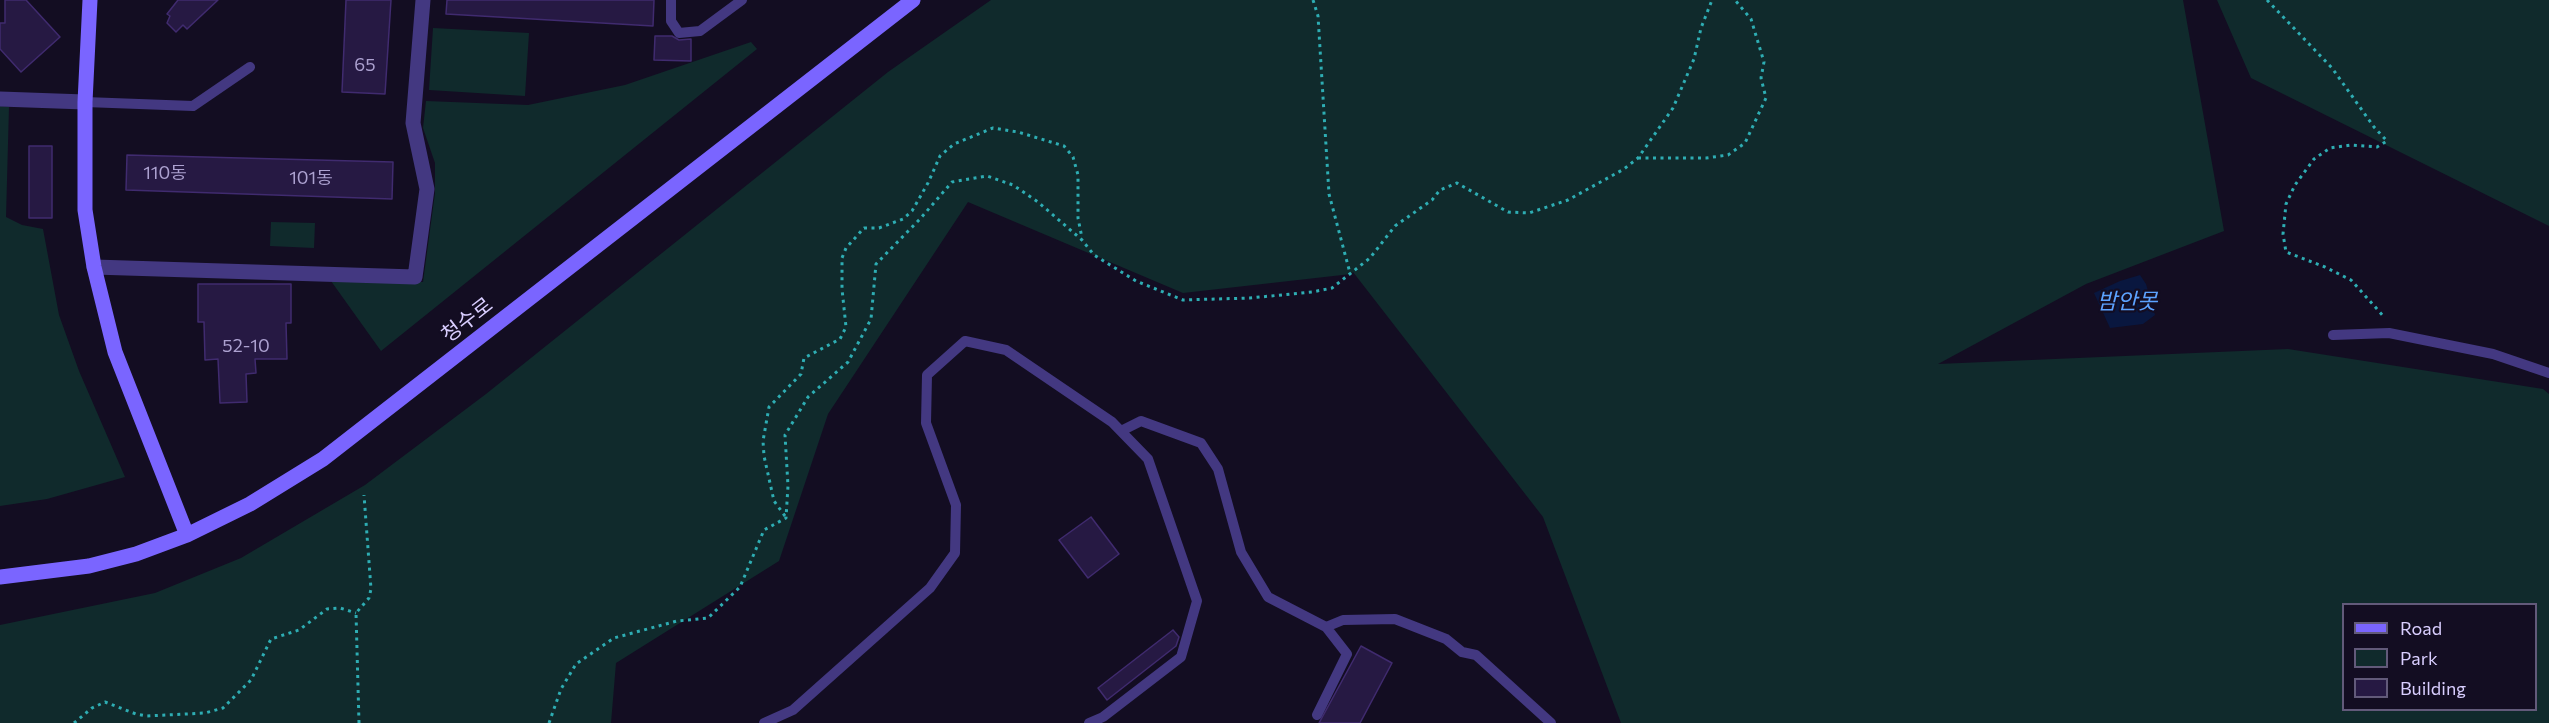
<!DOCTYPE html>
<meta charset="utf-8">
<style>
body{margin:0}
#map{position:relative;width:2549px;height:723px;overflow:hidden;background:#130d22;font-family:Commissioner,sans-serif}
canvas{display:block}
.legend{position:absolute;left:2342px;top:603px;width:195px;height:108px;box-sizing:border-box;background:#130d22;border:2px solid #625a7a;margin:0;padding:8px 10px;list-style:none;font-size:18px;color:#d9ceff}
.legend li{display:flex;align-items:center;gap:12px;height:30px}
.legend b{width:30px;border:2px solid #625a7a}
</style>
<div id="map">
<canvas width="2549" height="723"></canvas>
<ul class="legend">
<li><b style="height:8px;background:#7a65ff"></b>Road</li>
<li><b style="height:16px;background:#102a2c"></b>Park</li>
<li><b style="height:16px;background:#261943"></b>Building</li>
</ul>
</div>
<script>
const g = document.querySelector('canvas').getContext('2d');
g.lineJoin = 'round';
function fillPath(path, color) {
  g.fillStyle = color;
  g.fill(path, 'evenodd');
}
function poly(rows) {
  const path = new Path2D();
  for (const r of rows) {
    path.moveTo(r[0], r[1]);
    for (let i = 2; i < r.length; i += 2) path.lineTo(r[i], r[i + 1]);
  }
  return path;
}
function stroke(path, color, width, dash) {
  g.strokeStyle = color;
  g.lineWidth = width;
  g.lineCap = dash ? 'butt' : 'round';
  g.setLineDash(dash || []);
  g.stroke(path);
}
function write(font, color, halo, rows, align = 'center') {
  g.font = font + ' Commissioner,"Noto Sans KR",sans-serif';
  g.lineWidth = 4.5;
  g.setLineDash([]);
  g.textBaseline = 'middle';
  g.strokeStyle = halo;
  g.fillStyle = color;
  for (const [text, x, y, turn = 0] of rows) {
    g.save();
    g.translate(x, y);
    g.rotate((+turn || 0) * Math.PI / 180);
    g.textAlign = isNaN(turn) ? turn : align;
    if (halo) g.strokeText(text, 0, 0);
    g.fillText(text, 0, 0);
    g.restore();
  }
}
fillPath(poly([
 [991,0,2183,0,2224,231,2086,284,1938,364,2288,349,2543,389,2549,394,2549,723,1621,723,1543,517,1353,272,1351,274,1183,293,968,202,828,414,779,561,616,663,611,723,0,723,0,625,155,593,241,558,365,485,486,394,888,72],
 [2344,604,2536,604,2536,710,2344,710],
 [2217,0,2549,0,2549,226,2251,78],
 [433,28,529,33,525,96,429,90],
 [751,42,757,49,381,351,331,281,423,282,435,193,435,163,423,128,426,101,528,105,625,85],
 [0,106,9,107,6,217,22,225,43,229,59,315,79,371,125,477,47,499,0,506],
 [271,222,315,223,314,248,270,246]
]), '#102a2c');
fillPath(poly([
 [2140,275,2146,284,2155,315,2143,324,2110,328,2094,293,2120,281]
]), '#09173f');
const building = poly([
 [5,0,26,0,60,37,21,72,0,49,0,23,5,23,5,0],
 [178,0,218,0,187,29,183,25,176,32,167,23,170,16,167,14,178,0],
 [346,0,391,0,385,94,342,92,346,0],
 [447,0,654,0,653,26,446,14,447,0],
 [655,36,672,36,679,40,691,39,691,61,654,60,655,36],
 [29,146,52,146,52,218,29,218,29,146],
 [127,155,393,162,392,199,126,190,127,155],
 [198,284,291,284,291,323,286,323,287,359,255,359,256,373,246,374,247,402,220,403,218,359,205,360,204,322,198,322,198,284],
 [1091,517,1119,554,1088,578,1059,540,1091,517],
 [1173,630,1179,637,1176,646,1107,700,1098,688,1173,630],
 [1361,646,1392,663,1360,723,1319,723,1361,646]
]);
fillPath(building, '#261943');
stroke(building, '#402b6f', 1.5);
stroke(poly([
 [1313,0,1318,16,1329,194,1350,273],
 [2267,0,2332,68,2374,127,2387,141,2377,147,2351,145,2330,148,2314,159,2295,185,2286,204,2283,234,2286,252,2325,267,2351,280,2385,318],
 [1638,158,1706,158,1728,155,1745,143,1766,98,1761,78,1764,62,1751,19,1735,0],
 [785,516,774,501,764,456,763,441,769,407,801,374,804,358,840,339,846,327,842,289,842,258,846,248,864,228,879,228,903,219,912,211,928,183,940,156,954,144,993,128,1018,132,1064,146,1073,157,1078,175,1078,218,1082,238],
 [74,723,92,708,105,702,136,714,147,716,205,713,223,708,251,680,271,639,299,630,327,609,340,608,356,613],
 [359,723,356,613,369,598,371,589,364,495],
 [549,723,561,689,576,664,614,638,677,621,708,618,740,587,764,530,786,518,788,486,785,435,808,397,848,362,871,319,876,264,920,219,952,182,987,176,1013,185,1038,202,1082,240,1094,255,1136,281,1183,300,1250,298,1312,292,1332,288,1370,258,1395,226,1432,200,1440,190,1457,183,1508,212,1529,213,1568,200,1624,169,1638,158,1673,108,1694,59,1701,28,1712,0]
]), '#2eadb3', 3, [3, 4.5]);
stroke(poly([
 [671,0,671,21,679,33,700,31,742,0],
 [85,102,193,106,250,67],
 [2333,335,2389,333,2493,354,2549,373],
 [1121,431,1141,421,1201,443,1218,469,1241,552,1268,597,1326,627,1347,654,1317,715],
 [1326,627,1343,620,1395,619,1446,639,1462,652,1476,655,1551,723],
 [764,723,793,710,930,588,955,553,956,505,926,423,927,375,965,341,1006,350,1112,422,1148,459,1197,601,1181,657,1103,717,1089,723]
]), '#433881', 10);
stroke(poly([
 [0,99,85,102],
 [94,267,415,277,427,189,413,123,423,0]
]), '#433881', 15);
stroke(poly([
 [90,0,85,102,85,210,94,267,115,352,187,535],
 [0,577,89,566,136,554,187,535,250,504,323,459,913,0]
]), '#7a65ff', 15);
write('18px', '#aca1d0', null, [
 ["65",365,65],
 ["110동",165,173],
 ["101동",311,178],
 ["52-10",246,346]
]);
write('21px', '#d9ceff', '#130d22', [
 ["청수로",467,320,-38]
]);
write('italic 22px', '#5ca2ff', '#130d22', [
 ["밤안못",2127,302]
]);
</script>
